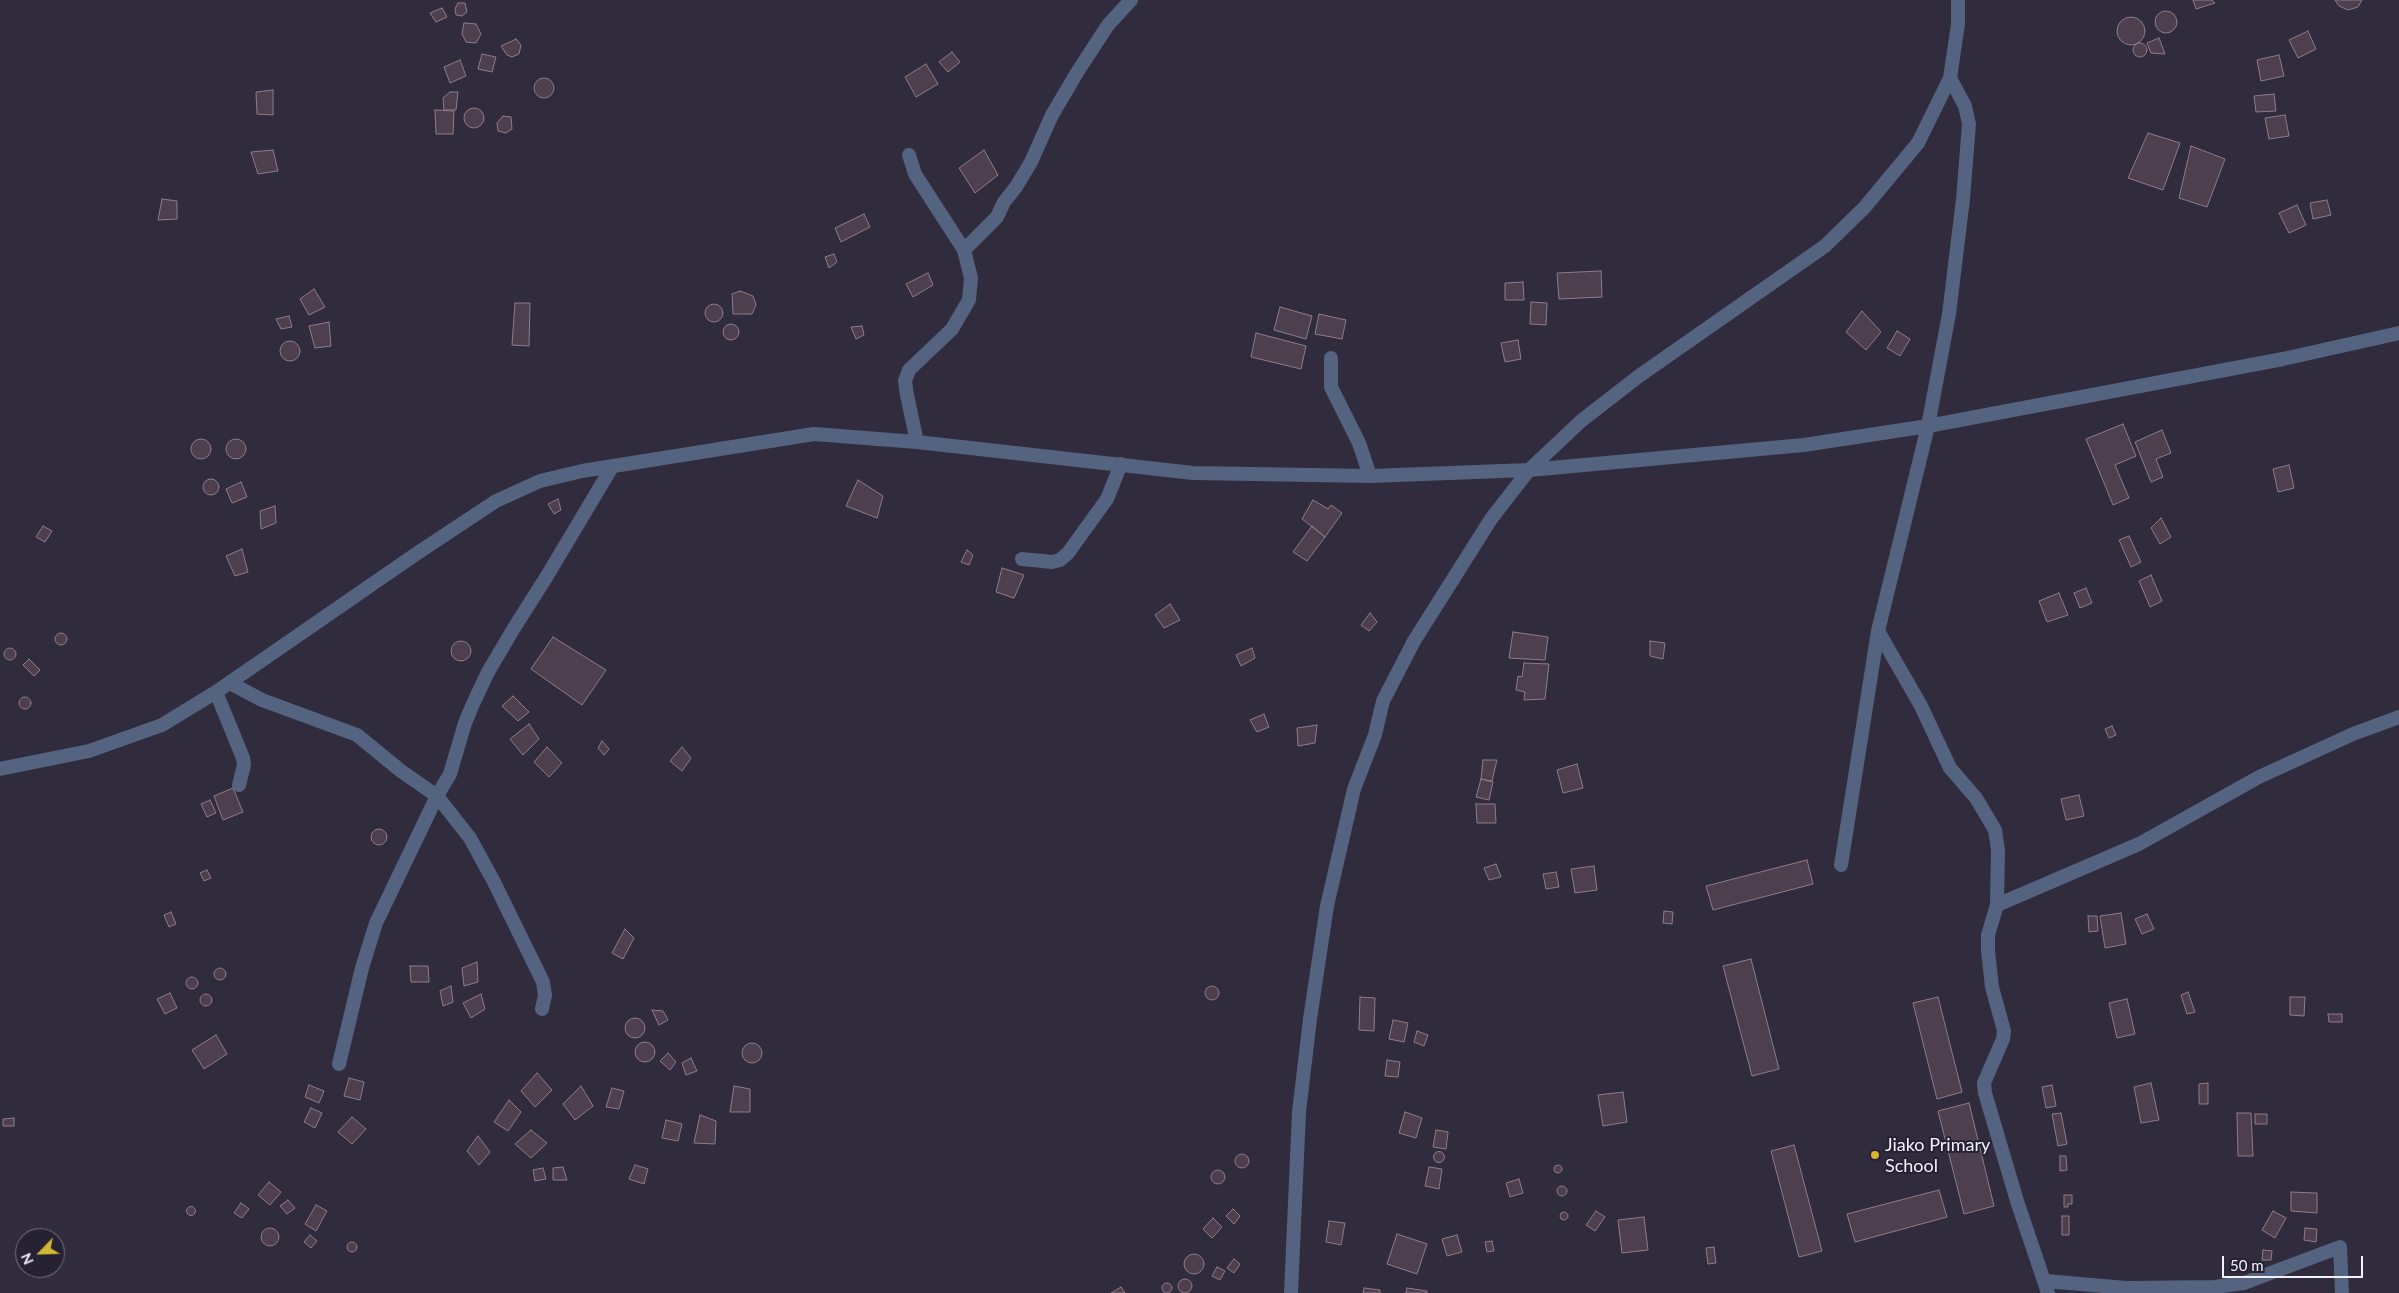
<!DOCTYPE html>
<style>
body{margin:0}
#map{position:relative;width:2399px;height:1293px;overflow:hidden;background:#302b3d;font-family:Lato,sans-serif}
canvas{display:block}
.north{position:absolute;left:15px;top:1228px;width:50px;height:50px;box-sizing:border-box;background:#262233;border:1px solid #787483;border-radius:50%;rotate:246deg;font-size:14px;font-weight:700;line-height:20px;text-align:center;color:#f2f0fc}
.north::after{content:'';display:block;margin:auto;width:18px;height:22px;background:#d4b635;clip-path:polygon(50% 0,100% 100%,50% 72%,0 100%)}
.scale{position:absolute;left:2222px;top:1256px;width:141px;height:22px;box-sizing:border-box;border:2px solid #f2f0fc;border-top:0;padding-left:6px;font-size:15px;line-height:18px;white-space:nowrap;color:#f2f0fc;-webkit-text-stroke:4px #262233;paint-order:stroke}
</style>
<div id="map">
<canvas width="2399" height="1293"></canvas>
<div class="north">N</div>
<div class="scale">50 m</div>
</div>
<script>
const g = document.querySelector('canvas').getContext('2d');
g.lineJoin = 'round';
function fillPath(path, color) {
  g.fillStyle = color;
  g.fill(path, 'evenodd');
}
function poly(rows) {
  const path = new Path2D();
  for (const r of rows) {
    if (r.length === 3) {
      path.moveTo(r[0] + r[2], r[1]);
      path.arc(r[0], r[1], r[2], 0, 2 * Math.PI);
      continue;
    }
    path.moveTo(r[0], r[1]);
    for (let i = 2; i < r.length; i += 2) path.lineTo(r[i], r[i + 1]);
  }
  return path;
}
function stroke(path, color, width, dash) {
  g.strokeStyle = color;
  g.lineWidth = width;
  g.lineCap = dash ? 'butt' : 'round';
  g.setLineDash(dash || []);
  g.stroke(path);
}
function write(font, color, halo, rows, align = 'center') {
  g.font = font + ' Lato,sans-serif';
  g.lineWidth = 4;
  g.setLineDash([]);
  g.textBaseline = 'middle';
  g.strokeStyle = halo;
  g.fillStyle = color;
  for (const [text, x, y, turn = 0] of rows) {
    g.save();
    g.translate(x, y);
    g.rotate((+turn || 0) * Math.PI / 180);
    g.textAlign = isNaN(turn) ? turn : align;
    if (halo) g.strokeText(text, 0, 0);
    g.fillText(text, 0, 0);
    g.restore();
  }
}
const building = poly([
 [2193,0,2212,0,2215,3,2196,9,2193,0],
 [2335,0,2362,0,2358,7,2348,10,2339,6,2335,0],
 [458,3,465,3,467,12,462,16,456,15,455,9,458,3],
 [442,8,447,17,436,22,430,13,442,8],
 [2166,22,11],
 [2131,31,14],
 [464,23,476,24,481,34,476,43,466,42,462,34,464,23],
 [2308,31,2316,49,2298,58,2289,40,2308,31],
 [2159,38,2165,54,2151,53,2147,43,2159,38],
 [516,39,521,45,519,54,512,57,507,55,501,46,516,39],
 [2140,50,7],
 [952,52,960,62,948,72,939,62,952,52],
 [482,54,496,57,492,72,478,69,482,54],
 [2279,55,2284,76,2261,81,2257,60,2279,55],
 [460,60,466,76,450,83,444,67,460,60],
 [926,64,938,84,916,97,905,77,926,64],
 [544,88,10],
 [273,90,273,115,257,114,256,92,273,90],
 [450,92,458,92,456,110,444,110,443,98,450,92],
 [2274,94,2276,111,2256,112,2254,96,2274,94],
 [474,118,10],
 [435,110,454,111,453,134,436,134,435,110],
 [2285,115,2289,136,2269,139,2265,118,2285,115],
 [503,116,511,117,512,129,506,133,498,131,497,123,503,116],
 [2148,133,2180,143,2163,190,2128,178,2148,133],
 [2191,146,2225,159,2207,207,2179,198,2191,146],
 [273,150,278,171,258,174,251,152,273,150],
 [984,150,998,175,975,193,959,168,984,150],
 [162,199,177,201,177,219,158,220,162,199],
 [2327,200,2331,215,2313,219,2310,203,2327,200],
 [2297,205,2306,225,2289,233,2279,213,2297,205],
 [864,214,870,227,841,242,835,228,864,214],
 [834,254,837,262,829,268,825,257,834,254],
 [1601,271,1602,297,1559,299,1557,273,1601,271],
 [928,273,933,285,913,297,906,284,928,273],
 [1523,282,1524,300,1505,300,1505,283,1523,282],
 [314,289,325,307,309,315,300,299,314,289],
 [740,291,753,296,756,305,752,314,733,314,732,294,740,291],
 [1531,302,1547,303,1546,325,1530,324,1531,302],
 [515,303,530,303,529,346,512,345,515,303],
 [714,313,9],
 [1280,307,1312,316,1306,339,1274,330,1280,307],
 [1862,311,1881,332,1866,350,1846,332,1862,311],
 [1319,314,1346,320,1342,339,1315,334,1319,314],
 [289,316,292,327,281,329,276,319,289,316],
 [329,322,331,346,315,348,309,326,329,322],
 [731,332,8],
 [862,326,864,335,856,339,851,327,862,326],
 [1897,331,1910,339,1900,356,1887,348,1897,331],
 [1256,333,1306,346,1301,369,1251,357,1256,333],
 [1518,340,1521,359,1505,362,1501,343,1518,340],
 [290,351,10],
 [2123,424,2136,456,2115,465,2129,498,2113,505,2086,439,2123,424],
 [2162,430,2171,453,2156,459,2163,477,2151,482,2135,442,2162,430],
 [201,449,10],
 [236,449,10],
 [2289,465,2294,488,2278,492,2273,469,2289,465],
 [211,487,8],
 [858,480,883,496,877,518,846,506,858,480],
 [241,482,247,497,232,503,226,489,241,482],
 [558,499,561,510,554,514,548,504,558,499],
 [1313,500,1328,509,1331,505,1342,513,1325,537,1302,519,1313,500],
 [275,506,276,523,261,529,260,511,275,506],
 [2161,518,2171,537,2160,544,2151,528,2161,518],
 [43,526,52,531,45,542,36,537,43,526],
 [1312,526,1325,537,1307,561,1293,552,1312,526],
 [2129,536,2141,562,2131,567,2119,540,2129,536],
 [242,549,248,572,235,576,226,556,242,549],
 [967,550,973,555,969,565,961,562,967,550],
 [1002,568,1024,575,1014,598,996,592,1002,568],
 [2151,575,2162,601,2150,607,2139,581,2151,575],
 [2086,588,2092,603,2080,608,2074,593,2086,588],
 [2059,593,2068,615,2047,622,2039,601,2059,593],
 [1170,604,1180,620,1164,628,1155,615,1170,604],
 [1370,613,1377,622,1369,631,1361,625,1370,613],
 [1513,632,1548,637,1545,660,1509,658,1513,632],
 [61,639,6],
 [553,637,606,670,582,705,531,669,553,637],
 [1650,641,1665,643,1663,659,1650,656,1650,641],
 [461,651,10],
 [10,654,6],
 [1252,648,1255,658,1241,666,1236,655,1252,648],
 [29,659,40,670,34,676,23,665,29,659],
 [1524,663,1549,664,1545,699,1524,700,1525,692,1516,690,1518,676,1522,677,1524,663],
 [513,696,529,712,518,721,502,706,513,696],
 [25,703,6],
 [1264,714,1269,727,1257,732,1250,720,1264,714],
 [529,724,539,739,523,755,510,739,529,724],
 [1317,725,1315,743,1298,746,1297,728,1317,725],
 [2112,726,2116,735,2109,738,2105,729,2112,726],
 [602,741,609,749,604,755,598,748,602,741],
 [547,747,562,763,549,777,534,762,547,747],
 [682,747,691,758,682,771,670,761,682,747],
 [1483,760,1497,760,1492,781,1481,779,1483,760],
 [1577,764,1583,788,1563,793,1557,770,1577,764],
 [1481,779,1493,782,1489,800,1476,797,1481,779],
 [233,788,243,812,223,820,214,796,233,788],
 [2079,795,2084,816,2066,820,2061,799,2079,795],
 [210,800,216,813,207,817,201,804,210,800],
 [1476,804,1495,804,1496,823,1477,823,1476,804],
 [379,837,8],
 [1807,860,1813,884,1713,910,1706,886,1807,860],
 [1496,864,1501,877,1489,880,1484,868,1496,864],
 [1594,866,1597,890,1575,893,1571,869,1594,866],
 [207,870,211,878,204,881,200,873,207,870],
 [1556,872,1559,887,1546,889,1543,874,1556,872],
 [1664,911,1673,912,1672,924,1663,923,1664,911],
 [171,912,176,924,169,927,164,915,171,912],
 [2121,913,2126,944,2105,948,2100,916,2121,913],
 [2147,914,2154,929,2142,934,2135,919,2147,914],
 [2088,916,2097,916,2098,931,2089,932,2088,916],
 [625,929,634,938,623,959,612,953,625,929],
 [1751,959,1779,1069,1752,1076,1723,966,1751,959],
 [477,962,478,982,464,986,462,968,477,962],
 [410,966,428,966,429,982,411,982,410,966],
 [220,974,6],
 [192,983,6],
 [1212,993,7],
 [451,986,453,1002,443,1006,440,991,451,986],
 [2188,992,2195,1012,2187,1014,2181,995,2188,992],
 [170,993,177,1008,165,1014,157,999,170,993],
 [206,1000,6],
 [481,994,485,1009,471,1018,463,1003,481,994],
 [1360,997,1375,998,1374,1031,1359,1030,1360,997],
 [1938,997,1962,1092,1937,1099,1913,1003,1938,997],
 [2290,997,2305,997,2304,1016,2290,1015,2290,997],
 [2127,999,2135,1034,2117,1038,2109,1003,2127,999],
 [652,1010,663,1011,668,1020,659,1025,652,1010],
 [2328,1014,2342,1014,2342,1022,2329,1022,2328,1014],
 [635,1028,10],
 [1393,1020,1408,1023,1404,1042,1389,1039,1393,1020],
 [1417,1031,1428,1035,1424,1046,1414,1042,1417,1031],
 [216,1035,227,1054,204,1069,192,1050,216,1035],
 [645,1052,10],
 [752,1053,10],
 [668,1053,676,1062,670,1070,660,1061,668,1053],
 [691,1058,697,1071,686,1075,682,1063,691,1058],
 [1387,1060,1400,1062,1398,1077,1385,1076,1387,1060],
 [537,1073,552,1090,535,1107,521,1091,537,1073],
 [349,1078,364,1082,360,1100,344,1096,349,1078],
 [2151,1083,2159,1120,2141,1123,2134,1087,2151,1083],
 [2208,1083,2208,1104,2199,1104,2199,1084,2208,1083],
 [309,1085,324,1091,319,1103,305,1097,309,1085],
 [2052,1085,2056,1106,2046,1108,2042,1087,2052,1085],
 [581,1086,593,1106,575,1120,563,1104,581,1086],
 [734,1086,750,1089,750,1112,730,1112,734,1086],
 [612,1088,624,1091,619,1109,606,1107,612,1088],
 [1623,1092,1627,1122,1603,1126,1598,1095,1623,1092],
 [509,1100,521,1112,508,1131,494,1122,509,1100],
 [1969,1103,1994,1206,1964,1214,1938,1111,1969,1103],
 [311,1108,322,1113,315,1128,304,1122,311,1108],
 [1405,1112,1422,1118,1416,1138,1399,1133,1405,1112],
 [2061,1113,2067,1144,2058,1146,2052,1114,2061,1113],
 [2237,1113,2251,1113,2253,1156,2238,1156,2237,1113],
 [2255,1114,2267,1114,2267,1124,2255,1124,2255,1114],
 [700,1115,716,1121,715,1144,694,1143,700,1115],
 [352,1117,366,1129,352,1144,338,1132,352,1117],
 [14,1118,14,1126,3,1126,3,1119,14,1118],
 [666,1120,682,1124,678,1141,662,1138,666,1120],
 [531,1130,547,1143,531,1158,515,1144,531,1130],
 [1436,1130,1448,1132,1446,1149,1433,1147,1436,1130],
 [478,1136,490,1152,479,1165,467,1151,478,1136],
 [1794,1145,1822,1251,1799,1257,1771,1151,1794,1145],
 [1439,1157,5.5],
 [1242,1161,7],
 [2060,1156,2066,1156,2067,1170,2060,1171,2060,1156],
 [1558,1169,4],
 [635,1165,648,1169,644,1184,629,1179,635,1165],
 [563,1167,567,1180,553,1180,553,1168,563,1167],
 [1429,1167,1442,1169,1439,1189,1425,1186,1429,1167],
 [543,1168,546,1179,535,1181,533,1170,543,1168],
 [1218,1177,7],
 [1519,1179,1523,1193,1510,1197,1506,1183,1519,1179],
 [269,1182,281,1192,270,1205,258,1195,269,1182],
 [1562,1191,5],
 [1939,1190,1947,1217,1855,1242,1847,1214,1939,1190],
 [2291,1192,2317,1193,2317,1213,2291,1211,2291,1192],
 [2064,1195,2072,1195,2072,1204,2068,1204,2068,1207,2064,1207,2064,1195],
 [288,1200,295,1208,287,1214,280,1206,288,1200],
 [241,1203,249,1209,242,1218,234,1213,241,1203],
 [316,1205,327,1211,316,1231,305,1224,316,1205],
 [191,1211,4.5],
 [1233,1209,1240,1216,1234,1224,1226,1216,1233,1209],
 [1596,1211,1605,1217,1595,1231,1586,1225,1596,1211],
 [2273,1211,2286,1218,2275,1238,2262,1230,2273,1211],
 [1564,1216,4],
 [2062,1216,2069,1216,2069,1235,2062,1235,2062,1216],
 [1644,1217,1648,1250,1622,1253,1618,1220,1644,1217],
 [1213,1218,1222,1227,1212,1238,1203,1229,1213,1218],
 [1329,1221,1345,1223,1341,1245,1326,1242,1329,1221],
 [2305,1228,2317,1229,2316,1242,2304,1240,2305,1228],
 [270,1237,9],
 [1397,1234,1427,1244,1417,1274,1387,1264,1397,1234],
 [310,1235,317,1241,311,1248,304,1242,310,1235],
 [1457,1235,1462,1252,1447,1256,1442,1239,1457,1235],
 [1492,1241,1494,1251,1487,1252,1485,1242,1492,1241],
 [352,1247,5],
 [1714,1247,1716,1263,1708,1264,1706,1248,1714,1247],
 [2263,1250,2272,1251,2271,1260,2262,1260,2263,1250],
 [1194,1264,10],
 [1234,1259,1240,1264,1234,1273,1227,1268,1234,1259],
 [1217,1267,1225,1271,1220,1280,1212,1276,1217,1267],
 [1185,1286,7],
 [1167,1288,5],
 [1121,1287,1125,1293,1111,1293,1121,1287],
 [1364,1288,1380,1290,1380,1293,1363,1293,1364,1288],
 [1407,1288,1427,1291,1427,1293,1406,1293,1407,1288]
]);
fillPath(building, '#4e3f4e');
stroke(building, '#8e7c8d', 1);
stroke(poly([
 [909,155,915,174,964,250,971,278,969,300,952,329,909,370,905,381,907,395,917,442],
 [964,250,997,217,1004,202,1016,187,1031,162,1052,115,1078,71,1108,25,1131,0],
 [1331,358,1331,387,1359,443,1370,476],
 [1022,559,1052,562,1060,560,1068,553,1107,499,1121,464],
 [1878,631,1921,706,1950,768,1976,798,1995,830,1998,850,1997,905,1988,935,1988,951,1992,987,2004,1031,2003,1039,1984,1083,1985,1093,2017,1201,2048,1293],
 [230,683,262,700,357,735,401,771,437,796,470,838,494,882,543,982,545,995,542,1009],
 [216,692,243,758,244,765,239,785],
 [0,769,89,751,162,725,216,692,416,554,496,501,540,481,582,471,814,434,917,442,1193,473,1370,476,1529,470,1804,445,1928,426,2283,359,2399,333],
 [1841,865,1878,631,1928,426,1949,314,1963,199,1969,124,1965,106,1950,78],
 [1997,905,2139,844,2259,777,2353,734,2399,717],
 [339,1064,362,968,376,923,437,796,450,774,465,723,473,704,488,672,514,628,547,576,612,467],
 [2046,1281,2126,1288,2215,1287,2244,1283,2340,1247,2342,1293]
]), '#54637f', 14);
stroke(poly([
 [1291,1293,1299,1112,1310,1019,1327,906,1354,789,1375,735,1383,701,1414,641,1491,519,1529,470,1581,421,1639,376,1825,246,1864,208,1918,143,1950,78,1958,24,1958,0]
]), '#54637f', 14);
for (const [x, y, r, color] of [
 [1875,1155,5,"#d4b635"]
]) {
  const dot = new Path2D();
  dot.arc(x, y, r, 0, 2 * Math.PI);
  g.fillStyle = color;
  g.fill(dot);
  stroke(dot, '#262233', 2);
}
write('18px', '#f2f0fc', '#262233', [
 ["Jiako Primary",1885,1145],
 ["School",1885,1166]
], 'left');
</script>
